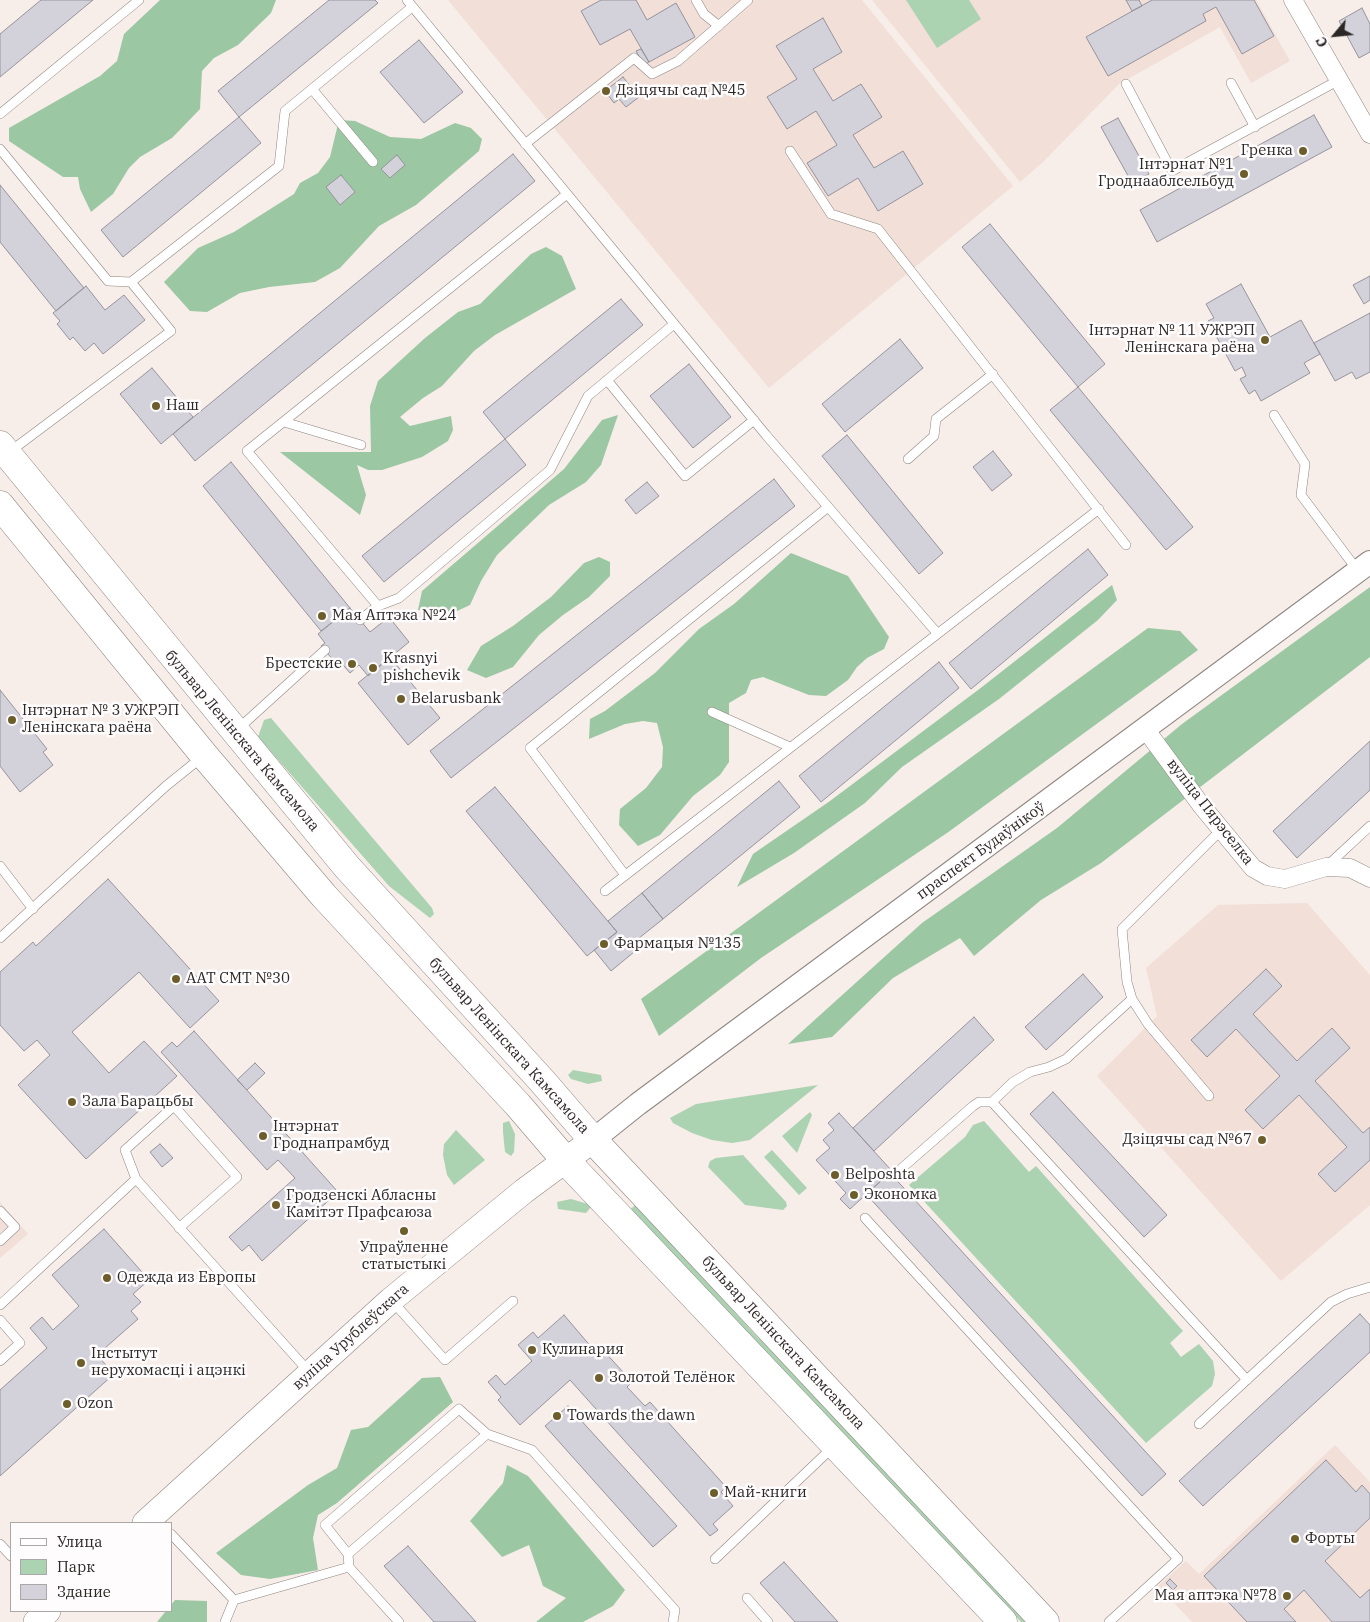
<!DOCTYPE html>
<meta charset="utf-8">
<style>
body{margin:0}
#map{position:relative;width:1370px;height:1622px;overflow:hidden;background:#f7ede9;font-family:"IBM Plex Serif",serif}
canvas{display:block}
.legend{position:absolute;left:10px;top:1522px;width:162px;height:90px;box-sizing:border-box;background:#fefcfc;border:1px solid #aaa7a6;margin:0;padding:6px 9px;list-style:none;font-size:15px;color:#2b2726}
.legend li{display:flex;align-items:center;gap:10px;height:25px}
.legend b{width:25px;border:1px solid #aaa7a6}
.north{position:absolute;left:1310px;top:10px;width:50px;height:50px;-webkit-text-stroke:4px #fefcfc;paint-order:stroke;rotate:242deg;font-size:14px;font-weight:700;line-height:20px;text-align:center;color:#2b2726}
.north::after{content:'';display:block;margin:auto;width:18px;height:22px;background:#2b2726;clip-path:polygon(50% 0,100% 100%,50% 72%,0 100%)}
</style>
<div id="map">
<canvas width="1370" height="1622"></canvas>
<ul class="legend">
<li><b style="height:6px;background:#fff"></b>Улица</li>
<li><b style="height:14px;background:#abd2b1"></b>Парк</li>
<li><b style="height:14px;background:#d3d1d9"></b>Здание</li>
</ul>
<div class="north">С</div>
</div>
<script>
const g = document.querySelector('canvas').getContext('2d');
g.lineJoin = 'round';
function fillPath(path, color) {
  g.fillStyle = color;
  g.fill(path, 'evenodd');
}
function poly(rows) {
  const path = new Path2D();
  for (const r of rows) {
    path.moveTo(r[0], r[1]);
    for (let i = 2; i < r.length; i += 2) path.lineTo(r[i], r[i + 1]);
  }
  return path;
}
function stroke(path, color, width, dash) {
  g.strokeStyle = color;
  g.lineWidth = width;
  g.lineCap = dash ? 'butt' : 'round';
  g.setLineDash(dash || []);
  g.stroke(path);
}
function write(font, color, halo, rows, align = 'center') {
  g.font = font + ' "IBM Plex Serif",serif';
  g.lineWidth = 5;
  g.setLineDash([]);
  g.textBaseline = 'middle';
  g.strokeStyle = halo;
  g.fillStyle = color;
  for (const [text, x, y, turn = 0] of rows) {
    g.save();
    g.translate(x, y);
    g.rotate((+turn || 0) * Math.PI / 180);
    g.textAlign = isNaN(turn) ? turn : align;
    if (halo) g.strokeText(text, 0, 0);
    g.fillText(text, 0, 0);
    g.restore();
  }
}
fillPath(poly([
 [448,0,862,0,1013,186,769,388],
 [872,0,1256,0,1290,61,1251,83,1220,27,1119,84,1042,163,1020,182],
 [1307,903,1370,975,1370,1205,1281,1281,1097,1076,1157,1016,1146,968,1218,905],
 [0,1202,28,1234,0,1258],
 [1335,1445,1370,1482,1370,1622,1192,1622,1158,1586,1186,1561,1199,1574]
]), '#f1dfd8');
fillPath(poly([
 [906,0,969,0,981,19,937,48],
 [271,718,432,908,434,914,430,918,389,886,258,737,264,720],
 [573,1070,601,1075,602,1081,588,1084,571,1079,568,1075],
 [818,1085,750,1140,732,1143,712,1140,692,1133,673,1123,670,1118,696,1104],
 [810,1112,812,1115,797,1153,782,1136],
 [509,1121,515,1134,514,1152,511,1156,505,1152,503,1132,503,1123],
 [984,1121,1029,1172,1036,1166,1183,1331,1170,1343,1181,1357,1199,1344,1213,1361,1215,1374,1212,1386,1146,1443,909,1185,965,1137,973,1125],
 [456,1130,485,1160,454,1185,447,1175,443,1155,444,1144],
 [772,1150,807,1188,799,1195,764,1157],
 [743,1155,786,1202,787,1206,783,1210,745,1205,708,1167,710,1161,716,1158],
 [571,1199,588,1204,591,1207,586,1213,558,1209,557,1202],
 [636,1204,758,1338,783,1356,1031,1622,1021,1622,631,1209]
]), '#abd2b1');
fillPath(poly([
 [160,0,276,0,271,13,238,45,214,58,202,71,200,109,172,138,140,157,129,168,113,194,91,212,80,189,78,177,63,177,9,141,9,128,100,76,117,61,124,34],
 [339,120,355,121,390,137,421,139,455,123,471,128,482,139,479,151,416,205,379,226,340,268,315,282,269,287,240,293,207,312,190,311,164,282,198,248,234,232,294,194,300,183,318,173,330,157],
 [546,247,562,256,576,289,495,335,474,351,442,386,423,398,400,417,410,426,451,416,453,430,448,441,422,457,382,470,368,470,357,465,366,495,360,515,280,452,371,452,370,406,378,381,425,338,458,312,480,304,531,254],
 [618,415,601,465,586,482,549,505,497,555,481,581,470,605,455,612,418,610,422,591,564,469,602,420],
 [791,553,848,576,889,637,884,649,867,658,857,667,848,680,826,696,809,695,763,677,751,680,746,693,729,703,729,762,720,775,693,796,660,835,638,846,619,825,620,809,646,788,662,767,663,747,657,723,643,721,625,724,589,739,590,719,605,711,655,673,699,629,734,604],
 [599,557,610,562,610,576,589,597,563,615,539,635,513,667,486,678,467,670,481,646,513,626,551,597,584,563],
 [1112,585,1117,600,1098,620,999,699,902,767,865,803,794,853,737,887,753,854,830,801,982,687],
 [1370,587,1370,657,1101,863,1041,900,974,956,960,938,893,978,832,1037,788,1044,922,923,1057,828,1182,724],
 [1148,628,1180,631,1198,650,947,833,761,958,659,1036,641,999],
 [440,1377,453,1402,337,1503,318,1515,313,1538,318,1570,270,1579,241,1575,216,1553,308,1485,337,1468,351,1430,368,1427,422,1378],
 [507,1465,528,1476,625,1590,613,1606,583,1622,536,1622,566,1598,543,1586,529,1545,502,1557,470,1521,503,1483],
 [175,1600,207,1601,207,1622,157,1622,166,1611,171,1611,171,1605]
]), '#9bc7a2');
const building = poly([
 [41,0,93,0,0,77,0,34,41,0],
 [329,0,375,0,378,3,239,117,218,91,329,0],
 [601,0,636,0,647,20,676,3,695,37,649,62,630,29,600,45,581,11,601,0],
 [1126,0,1139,0,1142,6,1132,11,1126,0],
 [1152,0,1254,0,1274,36,1242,54,1216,7,1203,14,1206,21,1108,76,1086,37,1152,0],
 [1362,8,1370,24,1370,52,1359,58,1339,21,1362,8],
 [823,18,842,52,813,69,833,101,861,84,882,117,853,135,874,168,903,151,923,184,878,211,858,178,828,196,807,163,837,145,816,111,787,129,767,97,797,79,776,46,823,18],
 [419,40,463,92,424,123,380,72,419,40],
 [641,49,649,62,644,65,636,51,641,49],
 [623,77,639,97,626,107,619,99,614,103,605,91,623,77],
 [1314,115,1332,147,1157,242,1140,210,1314,115],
 [239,117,261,143,123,257,101,230,239,117],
 [1118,118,1149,174,1132,183,1101,127,1118,118],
 [513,154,535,181,195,461,173,434,513,154],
 [397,155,405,165,390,178,381,169,397,155],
 [341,175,355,192,340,205,326,187,341,175],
 [0,185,84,288,56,311,0,242,0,185],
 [990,224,1105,364,1078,387,962,247,990,224],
 [1370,276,1370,300,1364,304,1353,285,1370,276],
 [1241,284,1270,337,1301,320,1320,354,1304,363,1310,373,1261,401,1255,390,1249,394,1240,379,1246,376,1242,367,1235,371,1208,321,1214,318,1206,304,1241,284],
 [86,286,105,310,124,295,145,320,103,354,94,343,85,351,73,337,70,340,57,324,60,321,53,313,86,286],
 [621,299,643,325,505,439,483,412,621,299],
 [1370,313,1370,372,1356,379,1352,372,1335,381,1314,343,1370,313],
 [900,339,923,368,845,432,822,404,900,339],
 [689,364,731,417,693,448,650,396,689,364],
 [152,368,193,417,161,444,120,394,152,368],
 [1078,387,1193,527,1166,550,1050,410,1078,387],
 [847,435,943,553,919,574,822,456,847,435],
 [505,439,526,465,384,582,362,556,505,439],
 [993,451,1012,475,992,491,973,467,993,451],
 [231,462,350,608,321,631,203,486,231,462],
 [774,479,795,506,451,778,430,751,774,479],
 [647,482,659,496,636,514,625,500,647,482],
 [1088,549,1108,575,971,689,949,663,1088,549],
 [350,608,370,632,389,617,409,642,368,676,359,665,350,673,338,659,335,662,321,646,325,643,318,634,350,608],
 [390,657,440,718,408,745,358,683,390,657],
 [939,662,959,688,821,802,799,776,939,662],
 [0,690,47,749,43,752,53,765,20,792,0,766,0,690],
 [1370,741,1370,790,1297,858,1273,831,1370,741],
 [779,781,800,807,663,919,642,893,779,781],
 [495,787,617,932,587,956,466,811,495,787],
 [108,879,219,1001,190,1028,139,972,72,1032,109,1073,144,1041,177,1076,86,1159,18,1085,50,1055,37,1040,24,1051,0,1025,0,972,33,942,36,946,108,879],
 [642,893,663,919,629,946,634,952,611,971,594,950,617,932,608,921,642,893],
 [1266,969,1282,986,1253,1014,1297,1061,1332,1028,1350,1048,1315,1081,1363,1133,1370,1127,1370,1160,1335,1192,1318,1174,1347,1147,1299,1095,1263,1129,1245,1110,1280,1076,1236,1029,1207,1057,1191,1040,1266,969],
 [1083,974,1103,997,1046,1050,1025,1027,1083,974],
 [974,1017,994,1040,874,1151,853,1128,974,1017],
 [194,1031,338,1192,262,1261,249,1245,242,1251,229,1237,295,1178,278,1160,267,1170,161,1052,172,1042,177,1047,194,1031],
 [255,1063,265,1073,247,1090,237,1080,255,1063],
 [1053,1092,1167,1215,1144,1237,1030,1114,1053,1092],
 [839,1113,892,1171,850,1209,840,1199,846,1193,816,1160,830,1148,823,1140,834,1130,828,1123,839,1113],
 [160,1144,173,1158,162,1167,150,1152,160,1144],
 [890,1173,1166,1474,1142,1496,866,1194,890,1173],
 [104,1229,149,1280,133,1294,141,1302,131,1311,138,1319,97,1355,114,1374,0,1476,0,1390,47,1348,30,1328,42,1317,53,1330,79,1306,52,1275,104,1229],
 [1360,1314,1370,1325,1370,1352,1203,1506,1179,1481,1360,1314],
 [564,1315,598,1355,603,1350,632,1382,627,1387,645,1406,650,1402,726,1487,721,1492,733,1506,713,1524,718,1530,710,1536,570,1380,520,1425,498,1400,501,1397,488,1382,496,1375,505,1385,532,1361,518,1345,533,1332,538,1338,564,1315],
 [568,1406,677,1526,653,1547,545,1426,568,1406],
 [1326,1460,1356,1492,1362,1485,1370,1494,1370,1518,1325,1561,1360,1598,1370,1589,1370,1622,1332,1622,1304,1590,1284,1609,1296,1622,1247,1622,1204,1576,1326,1460],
 [408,1546,476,1622,434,1622,384,1566,408,1546],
 [784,1562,838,1622,795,1622,760,1583,784,1562],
 [1170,1579,1177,1586,1173,1590,1166,1583,1170,1579]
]);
fillPath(building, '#d3d1d9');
stroke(building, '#96939c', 1);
const service = poly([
 [407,0,766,435,937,633],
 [696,0,704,14,719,26],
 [1231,83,1255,127],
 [1126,84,1172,171,1339,80],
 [312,89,373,162],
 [0,114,139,0],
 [525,144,634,58,652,74,678,61,748,0],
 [0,149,108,281,131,282,279,166,285,111,412,7],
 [790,151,831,214,878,229,1126,545],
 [607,380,685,476,754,420],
 [1274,415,1305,464,1301,495,1358,571],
 [284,422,361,445],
 [8,453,171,331,131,282],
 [908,459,934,436,936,419,993,374],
 [378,606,247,451,567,194],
 [360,620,378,606,399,598,550,470,588,396,674,324],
 [712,712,790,747],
 [238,729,325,650],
 [1328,865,1370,826],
 [0,866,33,909],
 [625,875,530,748,828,507],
 [605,891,1099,509],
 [0,938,166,786,202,757],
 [1132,999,1066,1059,1049,1067,1030,1072,1013,1082,992,1102,1247,1380],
 [1209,1096,1148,1024,1132,999,1127,982,1122,929,1221,830],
 [902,1168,973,1106,979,1102,992,1102],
 [136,1179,125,1150,174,1106,237,1177,179,1228],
 [0,1211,15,1227,0,1241],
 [865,1218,1178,1559,1109,1622],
 [393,1302,445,1360,513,1301],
 [0,1305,136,1179,310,1373],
 [0,1320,20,1343,0,1361],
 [1199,1424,1331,1302,1347,1294,1370,1287],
 [171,1534,234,1600,225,1622],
 [0,1544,11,1556],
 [348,1554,325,1525,459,1409,487,1434,532,1450,675,1610,673,1622],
 [715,1559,833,1447],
 [747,1598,768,1622],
 [234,1600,349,1567],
 [399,1622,349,1567,348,1554,487,1434]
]);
const minor = poly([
 [1293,0,1370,134],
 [1146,730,1201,805,1253,868,1267,876,1285,879,1326,867,1350,868,1370,878]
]);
const tertiary = poly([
 [593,1140,638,1104,1370,562]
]);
const secondary = poly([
 [145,1523,391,1300,524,1191,593,1140],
 [36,1622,48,1611]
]);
const primary = poly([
 [0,445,347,867,543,1082,593,1140,1045,1622],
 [0,505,204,755,324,896,518,1105,566,1161,1003,1622]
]);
stroke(service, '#8e8581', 10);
stroke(minor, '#8e8581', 19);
stroke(tertiary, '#8e8581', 24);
stroke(secondary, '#8e8581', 26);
stroke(primary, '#8e8581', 29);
stroke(service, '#fff', 9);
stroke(minor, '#fff', 18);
stroke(tertiary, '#fff', 22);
stroke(secondary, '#fff', 25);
stroke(primary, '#fff', 28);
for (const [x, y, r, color] of [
 [606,91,5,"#6d5d2a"],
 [1303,151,5,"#6d5d2a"],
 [1244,174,5,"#6d5d2a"],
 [1265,340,5,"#6d5d2a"],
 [156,406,5,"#6d5d2a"],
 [322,616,5,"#6d5d2a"],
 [352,664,5,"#6d5d2a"],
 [373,668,5,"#6d5d2a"],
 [401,699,5,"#6d5d2a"],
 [12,720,5,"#6d5d2a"],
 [604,944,5,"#6d5d2a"],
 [176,979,5,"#6d5d2a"],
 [72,1102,5,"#6d5d2a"],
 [263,1136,5,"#6d5d2a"],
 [1262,1140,5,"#6d5d2a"],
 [835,1175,5,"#6d5d2a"],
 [854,1195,5,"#6d5d2a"],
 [276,1205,5,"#6d5d2a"],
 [404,1231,5,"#6d5d2a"],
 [107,1278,5,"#6d5d2a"],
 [532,1350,5,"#6d5d2a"],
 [81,1363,5,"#6d5d2a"],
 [599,1378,5,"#6d5d2a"],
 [67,1404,5,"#6d5d2a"],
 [557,1416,5,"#6d5d2a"],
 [714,1493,5,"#6d5d2a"],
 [1295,1539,5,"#6d5d2a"],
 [1287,1596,5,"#6d5d2a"]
]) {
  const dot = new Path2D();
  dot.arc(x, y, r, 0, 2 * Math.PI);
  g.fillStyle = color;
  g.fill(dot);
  stroke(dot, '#fefcfc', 2);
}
write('15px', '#2b2726', '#fefcfc', [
 ["Дзіцячы сад №45",616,91],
 ["Гренка",1293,151,"right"],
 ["Інтэрнат №1",1234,165,"right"],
 ["Гроднааблсельбуд",1234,182,"right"],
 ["Інтэрнат № 11 УЖРЭП",1255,331,"right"],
 ["Ленінскага раёна",1255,348,"right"],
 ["Наш",166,406],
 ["Мая Аптэка №24",332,616],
 ["Krasnyi",383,659],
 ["pishchevik",383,676],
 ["Брестские",342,664,"right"],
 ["Belarusbank",411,699],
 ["Інтэрнат № 3 УЖРЭП",22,711],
 ["Ленінскага раёна",22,728],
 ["Фармацыя №135",614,944],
 ["ААТ СМТ №30",186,979],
 ["Зала Барацьбы",82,1102],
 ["Інтэрнат",273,1127],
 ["Гроднапрамбуд",273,1144],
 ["Дзіцячы сад №67",1252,1140,"right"],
 ["Belposhta",845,1175],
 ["Экономка",864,1195],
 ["Гродзенскі Абласны",286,1196],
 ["Камітэт Прафсаюза",286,1213],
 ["Упраўленне",404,1248,"center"],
 ["статыстыкі",404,1265,"center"],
 ["Одежда из Европы",117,1278],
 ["Кулинария",542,1350],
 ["Інстытут",91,1354],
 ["нерухомасці і ацэнкі",91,1371],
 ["Золотой Телёнок",609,1378],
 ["Ozon",77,1404],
 ["Towards the dawn",567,1416],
 ["Май-книги",724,1493],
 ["Форты",1305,1539],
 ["Мая аптэка №78",1277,1596,"right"]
], 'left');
write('15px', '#2b2726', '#fefcfc', [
 ["бульвар Ленінскага Камсамола",242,741,50],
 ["вуліца Пярэселка",1210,812,52],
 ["праспект Будаўнікоў",981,851,-36],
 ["бульвар Ленінскага Камсамола",509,1046,48],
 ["вуліца Урублеўскага",351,1337,-42],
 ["бульвар Ленінскага Камсамола",783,1343,47]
]);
</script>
